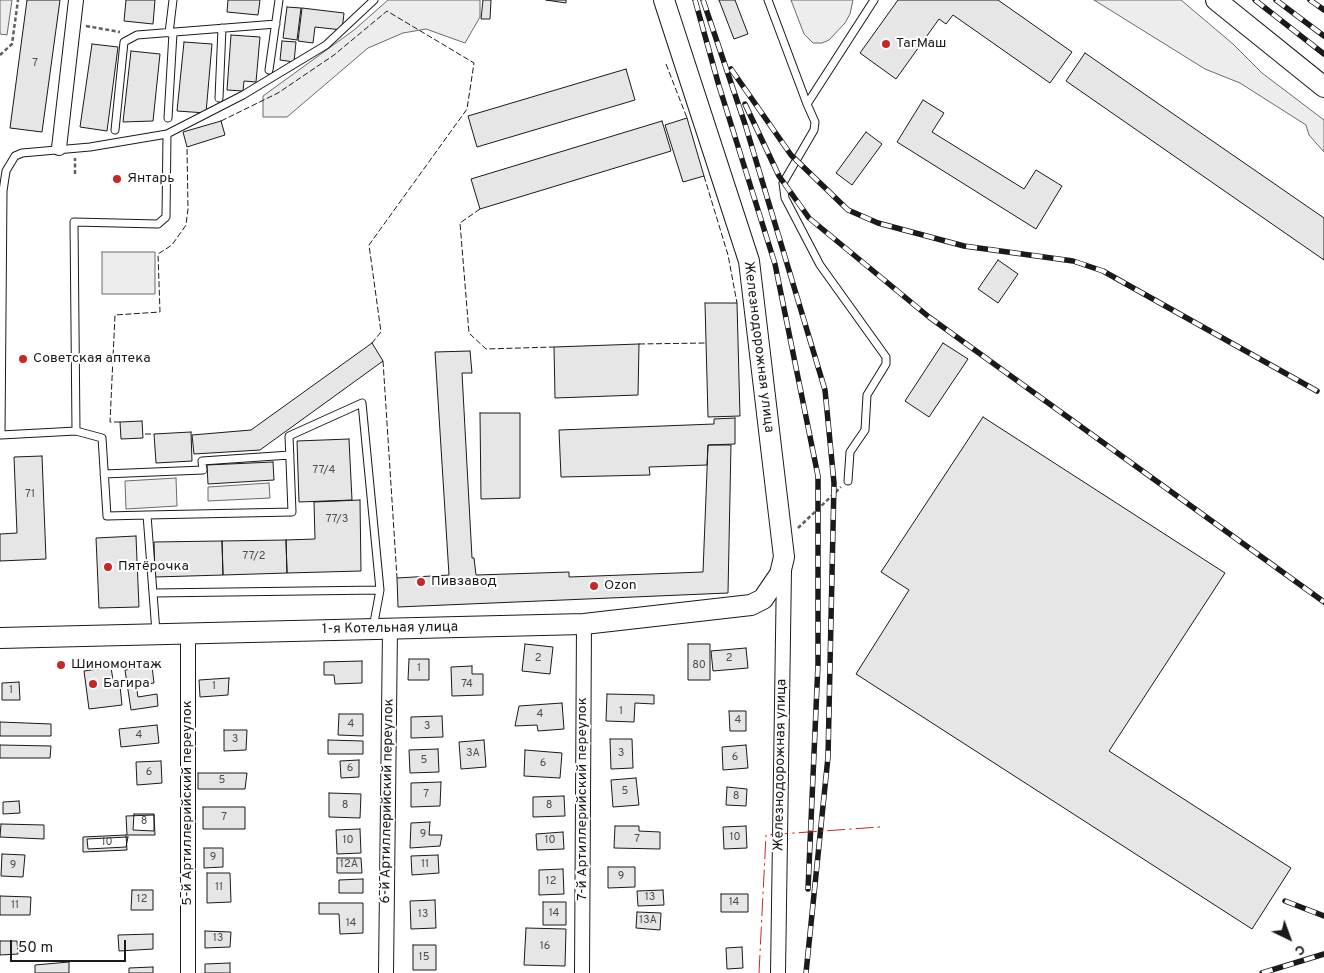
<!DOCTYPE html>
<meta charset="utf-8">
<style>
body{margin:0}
#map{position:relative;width:1324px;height:973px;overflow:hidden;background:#fff;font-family:Overpass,sans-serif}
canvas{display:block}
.north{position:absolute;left:1264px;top:913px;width:50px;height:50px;-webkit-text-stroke:4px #fff;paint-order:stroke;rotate:138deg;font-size:14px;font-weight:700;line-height:20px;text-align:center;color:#1a1a1a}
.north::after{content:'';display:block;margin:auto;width:18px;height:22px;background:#1a1a1a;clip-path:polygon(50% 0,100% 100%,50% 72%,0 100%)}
.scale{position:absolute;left:10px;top:940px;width:116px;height:22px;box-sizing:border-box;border:2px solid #1a1a1a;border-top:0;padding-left:6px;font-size:15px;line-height:18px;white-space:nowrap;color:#1a1a1a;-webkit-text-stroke:4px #fff;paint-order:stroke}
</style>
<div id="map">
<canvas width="1324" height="973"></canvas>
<div class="north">С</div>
<div class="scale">50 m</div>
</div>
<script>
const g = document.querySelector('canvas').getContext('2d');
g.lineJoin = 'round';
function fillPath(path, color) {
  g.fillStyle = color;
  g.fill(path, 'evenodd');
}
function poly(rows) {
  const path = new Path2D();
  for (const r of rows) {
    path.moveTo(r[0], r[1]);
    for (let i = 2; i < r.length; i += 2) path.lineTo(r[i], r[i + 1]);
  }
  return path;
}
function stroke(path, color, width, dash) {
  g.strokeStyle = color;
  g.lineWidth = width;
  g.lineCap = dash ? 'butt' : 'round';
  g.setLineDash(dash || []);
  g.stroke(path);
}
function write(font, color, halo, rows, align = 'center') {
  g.font = font + ' Overpass,sans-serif';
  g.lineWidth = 4;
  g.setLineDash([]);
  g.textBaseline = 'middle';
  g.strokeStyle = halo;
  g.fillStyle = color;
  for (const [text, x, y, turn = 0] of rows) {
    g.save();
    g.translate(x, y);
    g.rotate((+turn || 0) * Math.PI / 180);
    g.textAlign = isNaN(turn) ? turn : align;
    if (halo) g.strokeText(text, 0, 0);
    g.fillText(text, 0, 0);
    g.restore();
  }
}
const built = poly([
 [0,0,12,0,7,35,0,34,0,0],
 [388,0,480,0,480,17,465,43,426,29,403,33,368,48,287,117,263,117,263,96,354,30,388,0],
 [791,0,853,0,850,14,845,23,829,40,822,43,813,43,804,34,791,0],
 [1094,0,1181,0,1233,44,1262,73,1324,120,1324,152,1309,135,1306,125,1240,83,1205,69,1094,0],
 [102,252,155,252,155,294,102,294,102,252],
 [176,478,177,506,126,509,125,481,176,478],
 [269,483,270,498,208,501,208,487,269,483]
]);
fillPath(built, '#ededed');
stroke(built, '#6a6a6a', 1);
const building = poly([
 [27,0,60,0,42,132,10,128,27,0],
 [126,0,155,0,153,24,124,21,126,0],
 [228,0,260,0,258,15,227,12,228,0],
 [483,0,491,0,490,19,481,19,483,0],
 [546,0,566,0,566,3,546,0],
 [719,0,735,0,748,34,734,39,719,0],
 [898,0,998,0,1072,52,1050,83,953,15,946,24,939,19,896,79,860,53,898,0],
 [287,7,301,8,297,40,283,38,287,7],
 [302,8,344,13,342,30,315,27,313,43,298,41,302,8],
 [231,35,260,37,256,82,244,81,243,91,227,90,231,35],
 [282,41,296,42,294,62,280,60,282,41],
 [184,42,212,44,206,113,177,111,184,42],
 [92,44,118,47,107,131,80,127,92,44],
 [131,51,160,54,153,121,123,122,131,51],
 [1085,53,1324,218,1324,260,1066,81,1085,53],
 [626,69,635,100,477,147,468,116,626,69],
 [923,100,944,113,932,132,1024,189,1036,170,1062,186,1036,229,897,142,923,100],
 [687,118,704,176,683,182,665,125,687,118],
 [221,121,225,135,187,147,183,132,221,121],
 [662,121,671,151,480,209,471,179,662,121],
 [866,132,882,144,852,185,836,173,866,132],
 [998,260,1018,274,998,303,978,289,998,260],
 [705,303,737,303,740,416,708,417,705,303],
 [372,343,383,361,260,450,194,454,192,435,251,430,372,343],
 [943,343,968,359,929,417,905,401,943,343],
 [639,344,638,395,555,398,554,347,639,344],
 [470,351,472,373,462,373,472,558,474,558,476,575,569,572,569,577,703,572,708,445,731,445,728,593,398,607,397,578,449,575,435,352,470,351],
 [480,413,520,413,520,498,481,499,480,413],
 [983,417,1225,573,1109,751,1291,868,1252,929,856,674,909,590,881,572,983,417],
 [735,418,735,444,708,445,707,465,649,467,650,475,561,477,559,430,714,424,714,419,735,418],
 [142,421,143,438,121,439,120,422,142,421],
 [191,432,192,461,156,463,154,434,191,432],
 [349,439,352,500,299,502,297,441,349,439],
 [42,456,46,559,0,561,0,534,17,533,14,457,42,456],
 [273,462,274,480,208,484,207,465,273,462],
 [360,500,361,571,287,573,286,540,315,539,314,502,360,500],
 [136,536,139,607,99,608,96,538,136,536],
 [286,540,287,573,223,575,222,541,286,540],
 [222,541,223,575,155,577,154,542,222,541],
 [525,644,553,647,550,674,522,671,525,644],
 [688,644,710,644,710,680,688,680,688,644],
 [746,648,748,668,713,671,711,651,746,648],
 [409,659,429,659,429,680,408,680,409,659],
 [362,661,362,683,335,684,334,675,324,675,324,662,362,661],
 [152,666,154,683,136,685,138,697,157,694,158,706,131,710,125,670,152,666],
 [472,666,472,674,483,674,483,695,452,696,451,667,472,666],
 [111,667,114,687,120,686,122,705,89,709,84,671,111,667],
 [229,678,228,695,200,697,199,680,229,678],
 [19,682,20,700,2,700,2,683,19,682],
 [607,694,654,695,654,704,635,703,634,722,606,721,607,694],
 [562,703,564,729,538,731,537,725,515,726,519,706,562,703],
 [729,711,746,711,746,731,730,731,729,711],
 [339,714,363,714,363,736,338,735,339,714],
 [442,716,443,737,411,738,411,717,442,716],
 [0,722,51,724,51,736,0,736,0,722],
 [157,725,159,743,121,747,119,729,157,725],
 [224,730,247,730,246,750,224,751,224,730],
 [610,739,632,739,633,768,611,769,610,739],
 [328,740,363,741,363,754,328,754,328,740],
 [484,740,486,767,461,769,459,742,484,740],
 [0,745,51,746,50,758,0,758,0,745],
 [746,745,748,768,723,770,722,747,746,745],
 [438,749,439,772,410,773,409,750,438,749],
 [525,750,562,753,560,778,524,776,525,750],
 [359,760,359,777,341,778,340,761,359,760],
 [161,761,162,783,137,785,136,762,161,761],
 [198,773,247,773,245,789,198,789,198,773],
 [636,778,639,805,613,807,611,780,636,778],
 [441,782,440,806,411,807,411,783,441,782],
 [727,787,747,789,746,806,726,805,727,787],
 [329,793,361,794,360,818,329,817,329,793],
 [564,796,565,816,533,817,533,797,564,796],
 [19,801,20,813,3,814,3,802,19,801],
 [203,807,245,807,245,829,203,829,203,807],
 [134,814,154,814,154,831,133,830,134,814],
 [154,815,155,835,127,835,126,816,154,815],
 [430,822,429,835,442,835,440,846,410,848,411,823,430,822],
 [1,824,44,825,44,839,0,837,1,824],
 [615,826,639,826,639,831,660,832,660,849,614,848,615,826],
 [746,826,747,848,724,849,723,827,746,826],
 [360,829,361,853,337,854,336,830,360,829],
 [563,832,564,849,537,850,536,834,563,832],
 [126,835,127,850,83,852,83,837,126,835],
 [128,837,126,847,88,849,87,839,128,837],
 [204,848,223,848,223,867,204,868,204,848],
 [2,854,25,855,23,877,1,876,2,854],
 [438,855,439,873,412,875,411,856,438,855],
 [337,858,361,858,362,873,337,873,337,858],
 [608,867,635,867,635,887,608,888,608,867],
 [563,869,564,894,539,895,539,870,563,869],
 [207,873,230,873,231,902,207,903,207,873],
 [363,879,363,893,339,893,339,880,363,879],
 [132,890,153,890,153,910,131,910,132,890],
 [663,890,664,905,638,906,637,891,663,890],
 [721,894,748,894,748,912,721,912,721,894],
 [0,896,31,897,30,915,0,915,0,896],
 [435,900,436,928,411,929,410,901,435,900],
 [543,902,566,902,566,925,543,925,543,902],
 [319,903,363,903,363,933,340,934,339,914,319,914,319,903],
 [637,912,661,913,660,930,636,928,637,912],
 [526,928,566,929,565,966,524,965,526,928],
 [205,931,231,932,230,947,205,948,205,931],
 [153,934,153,949,119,951,118,935,153,934],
 [0,941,17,941,18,954,0,955,0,941],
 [413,945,436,945,436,970,413,970,413,945],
 [742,947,743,968,727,969,726,948,742,947],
 [69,962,69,973,35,973,35,965,69,962],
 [230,963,230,973,205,973,205,964,230,963],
 [153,967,153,973,129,973,129,968,153,967]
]);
fillPath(building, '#e6e6e6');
stroke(building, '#1a1a1a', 1);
const lane = poly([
 [768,0,807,104],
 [169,33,173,0],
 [269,70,279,0],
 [219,98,222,28],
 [168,118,173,33],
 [115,130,124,42,137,35,276,24],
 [167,134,166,217,158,224,74,222,76,431,1,435,3,191,6,171,15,156,22,153,90,147,167,134,243,95,326,45,374,0],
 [76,431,102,438,107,516,147,515,156,632],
 [104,474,203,470,202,461,290,455],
 [848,481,850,452,865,430,867,395,886,364,886,357,820,265,785,198,783,183,814,130,815,122,807,104,874,0],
 [147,515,292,512,289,436,362,403,380,590,373,628],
 [153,593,380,590]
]);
const street = poly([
 [59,148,76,0],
 [188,973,188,633],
 [386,973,390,629],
 [582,973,584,624],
 [778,973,784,569]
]);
const secondary = poly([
 [1216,0,1324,87],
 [0,638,584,624,751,605,763,599,780,574,784,557,749,261,664,0]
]);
stroke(lane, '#1a1a1a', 9);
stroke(street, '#1a1a1a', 16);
stroke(secondary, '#1a1a1a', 22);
stroke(poly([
 [86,26,120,32],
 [0,55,12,44,18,0],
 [75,174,75,158],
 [798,528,841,487]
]), '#5f5f5f', 2.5, [4, 2.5]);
stroke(lane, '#fff', 7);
stroke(street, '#fff', 14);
stroke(secondary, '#fff', 20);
const rail = poly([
 [695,0,719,86,775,264,818,476,818,664,808,889],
 [703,0,745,124,825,390,834,483,828,757,806,973],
 [1255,0,1324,54],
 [1276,0,1324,36],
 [1310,0,1324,10],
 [731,69,791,155,848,210,878,223,964,246,1073,261,1103,271,1317,391],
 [745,104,779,176,809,218,929,317,1324,602],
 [1285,901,1324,916],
 [1262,973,1324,954]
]);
stroke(rail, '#1a1a1a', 5.5);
stroke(rail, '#fff', 4, [11]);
stroke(poly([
 [666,64,687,118],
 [221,121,278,93,334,55,387,11,474,63,467,109,369,245,381,332,372,343],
 [704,176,728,255,737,303],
 [480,209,460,223,469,333,486,349,554,347],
 [639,344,706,343],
 [383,361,397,578],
 [120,422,110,422,115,315,160,312,158,254,172,245,186,225,188,209,187,147],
 [145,434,154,434]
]), '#1a1a1a', 1, [6, 2.5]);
stroke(poly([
 [759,973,766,835,880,827]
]), '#c62828', 1, [18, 4, 2.5, 4]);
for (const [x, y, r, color] of [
 [886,44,5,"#c62828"],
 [117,179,5,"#c62828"],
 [23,359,5,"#c62828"],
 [108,567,5,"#c62828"],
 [421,582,5,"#c62828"],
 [594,586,5,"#c62828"],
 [61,665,5,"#c62828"],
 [93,684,5,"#c62828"]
]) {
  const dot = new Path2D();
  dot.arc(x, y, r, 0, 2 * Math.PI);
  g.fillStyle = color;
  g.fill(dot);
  stroke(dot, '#fff', 2);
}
write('11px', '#4d4d4d', null, [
 ["7",35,64],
 ["77/4",324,471],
 ["71",30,495],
 ["77/3",337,520],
 ["77/2",254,557],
 ["2",538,659],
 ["2",729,659],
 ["80",699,666],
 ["1",419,669],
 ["74",467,685],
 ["1",214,687],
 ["1",11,691],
 ["1",621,712],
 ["4",540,715],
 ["4",738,721],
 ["4",351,725],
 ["3",427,727],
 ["4",139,736],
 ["3",235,740],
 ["3А",473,754],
 ["3",621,754],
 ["6",735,758],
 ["5",424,761],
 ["6",543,764],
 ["6",350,769],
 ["6",149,773],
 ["5",222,781],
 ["5",625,792],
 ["7",426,795],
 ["8",736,797],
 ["8",345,806],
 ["8",549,806],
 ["7",224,818],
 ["8",144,822],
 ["9",423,835],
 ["10",735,838],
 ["7",637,840],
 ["10",348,841],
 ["10",550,841],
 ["10",107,843],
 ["9",213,858],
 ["12А",349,865],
 ["11",425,865],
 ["9",13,866],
 ["9",621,877],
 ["12",551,882],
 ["11",219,888],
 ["13",650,898],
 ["12",142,900],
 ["14",734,903],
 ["11",15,906],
 ["14",554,914],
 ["13",423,915],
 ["13А",648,921],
 ["14",351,924],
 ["13",218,939],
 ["16",545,947],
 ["15",424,958]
]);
write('14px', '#1a1a1a', '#fff', [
 ["ТагМаш",896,44],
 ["Янтарь",127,179],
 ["Советская аптека",33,359],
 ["Пятёрочка",118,567],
 ["Пивзавод",431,582],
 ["Ozon",604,586],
 ["Шиномонтаж",71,665],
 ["Багира",103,684]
], 'left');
write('14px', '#1a1a1a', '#fff', [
 ["Железнодорожная улица",758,347,83],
 ["1-я Котельная улица",390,629,-1],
 ["Железнодорожная улица",781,765,-89],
 ["7-й Артиллерийский переулок",583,799,-90],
 ["6-й Артиллерийский переулок",388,801,-89],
 ["5-й Артиллерийский переулок",188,803,-90]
]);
</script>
